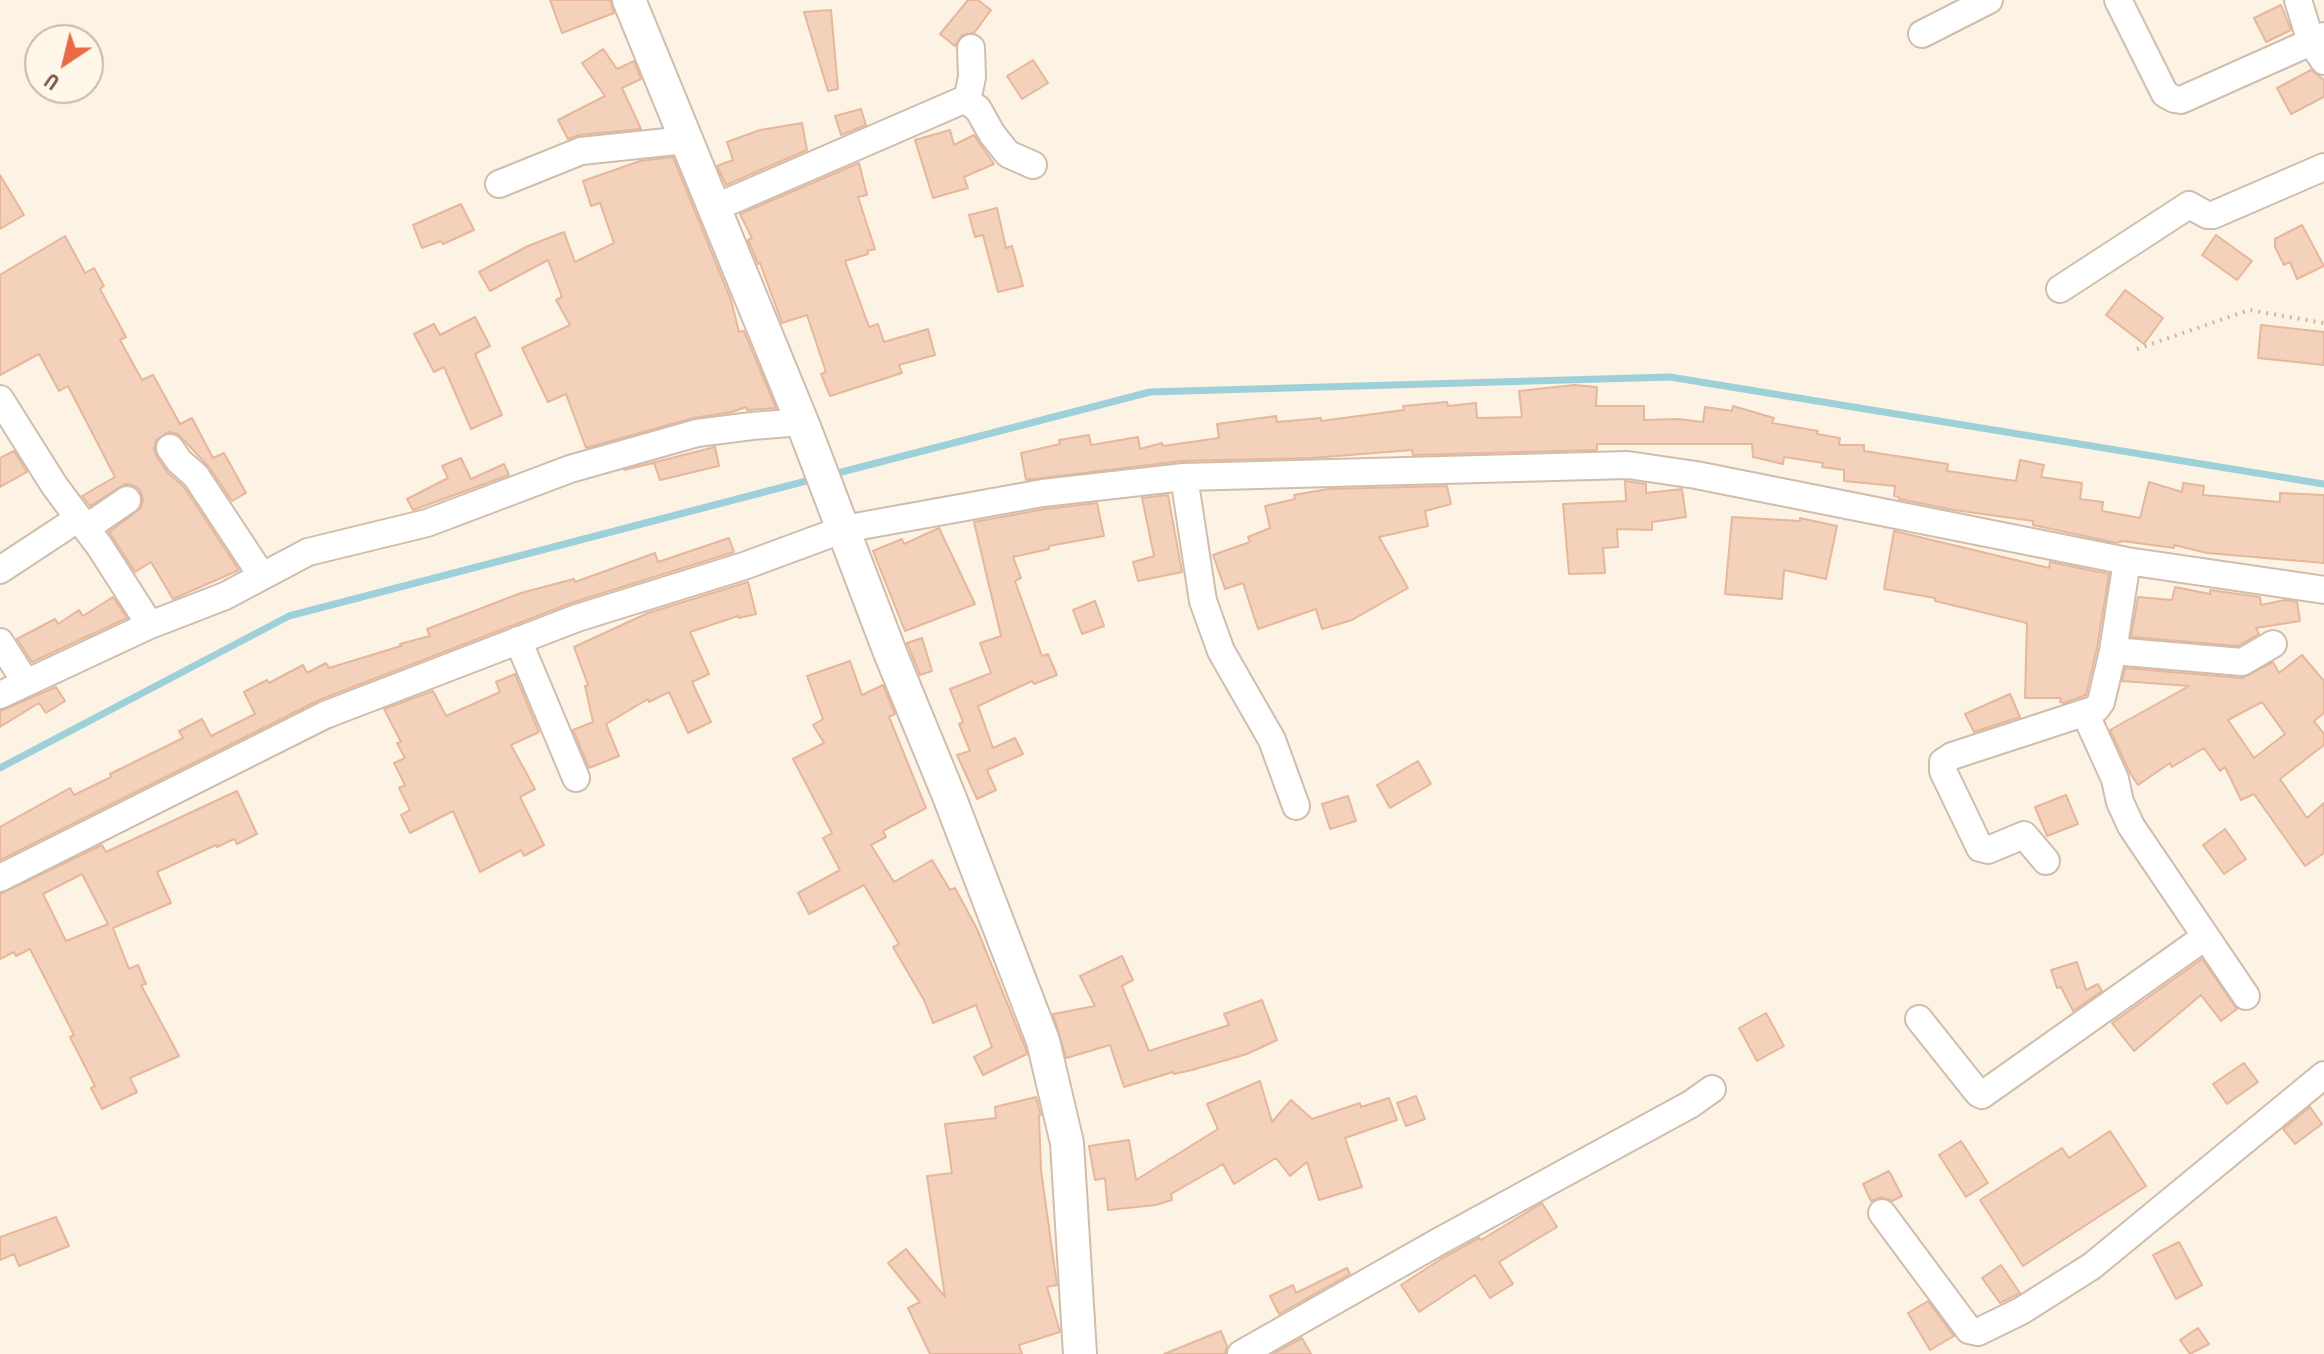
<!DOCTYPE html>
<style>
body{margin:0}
#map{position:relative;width:2324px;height:1354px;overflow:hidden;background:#fdf3e4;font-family:"PT Sans Narrow",sans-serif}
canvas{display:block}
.north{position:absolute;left:24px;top:24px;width:80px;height:80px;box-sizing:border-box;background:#fff7ea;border:2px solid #c8b8aa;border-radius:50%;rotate:215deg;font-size:22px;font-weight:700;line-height:32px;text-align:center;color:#765949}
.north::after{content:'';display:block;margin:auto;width:28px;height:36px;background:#ea6a45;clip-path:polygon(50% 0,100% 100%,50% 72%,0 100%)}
</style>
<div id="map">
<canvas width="2324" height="1354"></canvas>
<div class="north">U</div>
</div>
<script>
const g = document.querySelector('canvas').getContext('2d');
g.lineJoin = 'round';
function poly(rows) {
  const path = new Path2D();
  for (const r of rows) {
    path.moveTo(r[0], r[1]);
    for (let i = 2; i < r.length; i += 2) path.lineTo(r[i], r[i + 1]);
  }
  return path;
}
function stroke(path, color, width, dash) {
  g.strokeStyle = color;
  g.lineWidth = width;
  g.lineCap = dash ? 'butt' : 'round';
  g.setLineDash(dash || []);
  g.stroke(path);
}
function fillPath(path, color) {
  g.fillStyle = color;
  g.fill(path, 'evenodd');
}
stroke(poly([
 [830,475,1150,392,1670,377,2324,484],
 [0,768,289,616,814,479]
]), '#9ed0d9', 7);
const building = poly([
 [550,0,610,0,614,13,562,33,550,0],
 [968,0,978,0,991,10,974,33,962,35,955,46,940,34,968,0],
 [2281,5,2291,30,2266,42,2254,18,2281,5],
 [831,10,838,89,828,91,804,12,831,10],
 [603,49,617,69,634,61,641,79,622,88,641,129,579,135,568,139,558,120,605,96,582,63,603,49],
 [1033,60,1048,83,1022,99,1007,76,1033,60],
 [2311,70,2324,80,2324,97,2291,114,2277,88,2311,70],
 [861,109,866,125,841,135,835,116,861,109],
 [802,123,807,150,726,185,717,166,733,160,727,142,760,130,802,123],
 [950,130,954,145,974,135,994,164,964,177,968,188,933,198,915,140,950,130],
 [673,157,731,300,739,332,744,331,776,408,747,410,746,407,732,412,693,418,586,448,566,394,548,402,522,348,570,325,556,300,562,297,548,260,490,291,479,272,528,246,564,232,575,262,614,243,600,203,591,206,583,181,640,161,673,157],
 [859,163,867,195,858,197,875,249,867,251,868,254,845,261,869,327,878,324,884,342,928,329,935,355,899,365,902,373,830,396,821,374,826,372,807,315,782,323,760,263,758,264,748,240,752,238,740,214,859,163],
 [0,175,24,215,0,229,0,175],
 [461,204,474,230,443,244,441,241,422,248,413,225,461,204],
 [997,208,1006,248,1012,246,1023,286,998,292,983,235,975,237,969,215,997,208],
 [2302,225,2324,266,2297,279,2290,262,2284,265,2275,247,2275,239,2302,225],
 [2216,235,2252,261,2237,280,2202,255,2216,235],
 [65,236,85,273,94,268,104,286,100,289,126,337,120,340,142,380,153,375,180,424,192,418,213,458,224,453,246,493,232,501,209,467,178,434,168,432,156,440,154,449,157,457,168,473,184,487,239,570,173,599,151,562,135,572,109,532,141,508,143,500,140,490,133,485,125,484,90,506,82,496,115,477,68,386,59,391,39,354,0,375,0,275,65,236],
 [2125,290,2163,318,2144,344,2106,315,2125,290],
 [475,317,490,346,475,354,502,415,471,429,444,367,434,372,414,334,434,324,440,335,475,317],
 [2261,325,2324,332,2324,365,2258,358,2261,325],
 [1574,385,1597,387,1596,406,1644,406,1644,420,1678,419,1703,422,1705,407,1732,411,1733,406,1774,418,1772,423,1818,431,1817,434,1840,438,1839,445,1864,445,1864,451,1948,464,1947,471,2016,481,2020,460,2044,465,2041,477,2082,483,2080,499,2103,502,2102,511,2140,518,2149,482,2182,492,2183,483,2204,486,2203,495,2280,502,2280,493,2324,495,2324,563,2207,553,2174,545,2174,548,2122,541,2117,543,2033,525,2033,521,1954,510,1899,499,1899,497,1894,496,1895,486,1844,481,1844,470,1822,467,1823,463,1784,457,1783,464,1753,457,1752,444,1597,444,1597,450,1413,455,1412,450,1312,458,1182,461,1026,480,1021,453,1060,444,1059,440,1089,435,1091,445,1138,437,1140,449,1162,443,1163,446,1219,438,1217,424,1276,416,1277,422,1321,418,1321,421,1404,410,1403,406,1447,402,1448,406,1476,403,1477,418,1522,417,1519,391,1574,385],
 [715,447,719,466,660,480,654,463,624,470,715,447],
 [14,451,27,472,0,487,0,458,14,451],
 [461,458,471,479,504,464,509,475,413,510,407,499,448,478,442,466,461,458],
 [1625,481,1646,484,1646,493,1682,489,1686,517,1652,522,1652,530,1617,529,1618,547,1603,548,1605,573,1569,574,1563,504,1626,501,1625,481],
 [1447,486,1451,504,1425,511,1428,526,1379,537,1408,588,1352,620,1322,629,1316,609,1258,629,1243,583,1225,589,1213,555,1250,542,1248,537,1270,528,1265,506,1295,499,1294,495,1328,489,1447,486],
 [1168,495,1182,572,1138,581,1133,562,1154,556,1142,498,1168,495],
 [1097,503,1104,536,1049,546,1049,549,1013,557,1021,578,1015,581,1042,656,1048,654,1057,675,1034,684,1032,681,978,706,993,748,1015,738,1023,754,987,770,996,790,977,799,957,755,970,751,959,724,963,722,950,689,991,673,980,643,1001,636,974,522,1045,509,1097,503],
 [1732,517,1800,521,1800,518,1837,526,1826,579,1784,570,1782,599,1725,594,1732,517],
 [939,528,975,604,905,631,873,551,902,539,904,544,939,528],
 [1894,531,2049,568,2050,562,2109,574,2097,648,2086,695,2064,703,2060,702,2061,698,2025,698,2027,623,1935,601,1935,598,1884,589,1894,531],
 [729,538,734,552,571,603,319,700,0,860,0,827,70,788,74,795,111,777,110,774,183,738,179,731,202,719,211,736,255,714,244,692,267,680,269,683,303,665,307,673,326,663,329,668,401,646,400,644,430,636,427,629,521,593,574,579,575,582,655,553,658,562,729,538],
 [748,582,756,614,739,618,738,616,690,632,709,674,692,682,711,722,688,733,669,692,649,702,648,699,606,724,619,756,589,768,573,730,593,722,585,686,588,685,574,647,648,613,748,582],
 [2175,587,2210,594,2210,590,2260,597,2261,605,2285,600,2297,602,2300,621,2256,628,2259,634,2238,646,2131,637,2138,597,2172,600,2175,587],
 [113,597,127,618,32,662,17,639,55,619,58,624,79,610,83,616,113,597],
 [1095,601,1104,626,1082,634,1073,610,1095,601],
 [922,638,932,671,920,675,907,643,922,638],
 [2302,655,2324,681,2324,713,2314,721,2324,734,2324,745,2280,779,2307,818,2324,803,2324,853,2305,866,2254,794,2241,800,2225,767,2220,771,2204,748,2172,767,2170,763,2138,785,2130,773,2110,730,2189,686,2122,681,2125,668,2242,678,2273,662,2279,673,2302,655],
 [2262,702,2285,734,2254,758,2228,720,2262,702],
 [850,661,862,695,883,685,895,714,889,717,926,808,883,831,886,837,871,845,894,882,932,860,950,890,955,888,977,929,1025,1047,1027,1054,983,1075,974,1057,992,1047,976,1005,933,1023,924,1000,893,947,899,944,864,885,809,914,798,893,840,870,823,838,832,833,793,759,824,743,813,725,823,719,807,676,850,661],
 [515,674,539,732,511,745,535,789,520,797,544,845,524,856,521,850,480,872,453,811,410,833,401,815,410,810,399,788,405,785,394,763,405,758,397,743,401,742,384,709,433,691,446,716,500,692,496,682,515,674],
 [56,687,65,701,46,713,39,703,0,727,0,711,56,687],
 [2010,694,2020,717,1974,732,1965,714,2010,694],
 [1418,761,1431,784,1390,808,1377,785,1418,761],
 [237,791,257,834,237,844,234,839,217,847,216,845,157,872,171,903,113,928,129,969,138,965,146,984,141,985,179,1056,130,1078,137,1092,102,1109,91,1088,95,1086,70,1037,74,1035,30,949,16,956,14,952,0,959,0,894,102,845,106,852,237,791],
 [82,874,108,924,66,941,43,894,82,874],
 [2066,795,2078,824,2047,836,2035,807,2066,795],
 [1348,796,1356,821,1330,829,1322,804,1348,796],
 [2225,829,2246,859,2224,874,2203,845,2225,829],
 [1122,956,1133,980,1122,986,1149,1051,1229,1025,1224,1014,1262,1000,1277,1040,1247,1054,1192,1070,1174,1074,1173,1072,1124,1087,1110,1045,1066,1058,1053,1014,1095,1006,1080,976,1122,956],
 [2202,959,2237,1009,2221,1021,2201,995,2134,1051,2112,1023,2202,959],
 [2077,962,2086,990,2098,984,2102,991,2073,1011,2061,987,2057,988,2051,970,2077,962],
 [1766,1013,1784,1046,1757,1061,1739,1028,1766,1013],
 [2244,1063,2258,1082,2227,1104,2213,1084,2244,1063],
 [1260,1081,1272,1122,1291,1100,1312,1119,1360,1103,1361,1107,1389,1098,1397,1120,1345,1138,1362,1187,1319,1200,1307,1162,1290,1176,1276,1158,1234,1184,1223,1164,1171,1194,1172,1200,1156,1205,1108,1210,1105,1178,1095,1180,1089,1146,1129,1140,1136,1180,1218,1129,1207,1104,1260,1081],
 [1416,1096,1425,1119,1406,1126,1397,1103,1416,1096],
 [1036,1097,1041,1115,1039,1115,1041,1170,1057,1285,1047,1287,1060,1332,1019,1345,1022,1354,930,1354,908,1308,920,1302,888,1263,906,1249,945,1297,927,1176,952,1173,945,1124,996,1118,995,1107,1036,1097],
 [2310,1107,2322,1124,2295,1144,2283,1129,2310,1107],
 [2110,1131,2146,1186,2023,1266,1980,1200,2062,1148,2069,1158,2110,1131],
 [1961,1141,1988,1183,1966,1197,1939,1155,1961,1141],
 [1889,1171,1902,1196,1892,1201,1881,1197,1871,1201,1863,1184,1889,1171],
 [1542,1203,1557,1227,1499,1262,1513,1284,1490,1298,1475,1275,1419,1312,1401,1285,1441,1259,1479,1238,1481,1240,1542,1203],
 [56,1217,69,1246,19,1266,14,1254,0,1260,0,1237,56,1217],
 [2179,1242,2202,1285,2176,1299,2153,1255,2179,1242],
 [2001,1265,2020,1293,2000,1303,1982,1278,2001,1265],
 [1347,1268,1350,1274,1279,1314,1270,1296,1293,1285,1296,1293,1347,1268],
 [1928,1301,1954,1336,1930,1350,1908,1313,1928,1301],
 [2198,1328,2209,1344,2190,1354,2180,1340,2198,1328],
 [1221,1331,1227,1346,1225,1354,1164,1354,1221,1331],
 [1302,1338,1311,1354,1273,1354,1302,1338]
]);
fillPath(building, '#f3d1bb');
stroke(building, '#e6b79a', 2);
const minor = poly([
 [2118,0,2165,94,2174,99,2181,100,2311,42,2324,61],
 [2298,0,2311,42,2324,36],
 [1922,34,1989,0],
 [967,101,972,77,971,48],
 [499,184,581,151,686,140],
 [714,208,961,101,967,101,978,109,992,134,1008,154,1033,165],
 [2060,289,2189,205,2207,215,2213,215,2324,167],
 [0,399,54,485,100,547,150,625],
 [170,448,179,461,196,476,262,576],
 [1184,477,1203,601,1221,651,1272,740,1296,806],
 [86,528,127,500],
 [2127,561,2113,651,2242,662,2273,644],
 [0,570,79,518],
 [518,640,576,778],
 [0,642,26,683],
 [0,695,150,625,225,596,308,552,427,523,570,469,697,433,752,426,802,422],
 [2085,713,2115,779,2120,802,2131,826,2246,996],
 [2046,861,2024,835,1988,850,1980,848,1943,771,1943,762,1952,756,2096,709,2101,702,2113,651],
 [0,878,325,715,577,618,744,566,844,529,1043,493,1184,477,1628,465,1696,475,2127,561,2324,590],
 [1919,1019,1978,1093,1982,1095,2205,937],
 [1882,1213,1969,1330,1978,1332,2021,1311,2092,1266,2324,1075],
 [1241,1354,1438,1242,1691,1104,1712,1089]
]);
const tertiary = poly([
 [629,0,804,427,891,655,949,796,1043,1041,1067,1143,1080,1354]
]);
stroke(minor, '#d1bdad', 30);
stroke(tertiary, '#d1bdad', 36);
stroke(poly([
 [2137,349,2249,310,2324,323]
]), '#d8b49e', 4, [2, 6]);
stroke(minor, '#fff', 26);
stroke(tertiary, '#fff', 32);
</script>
